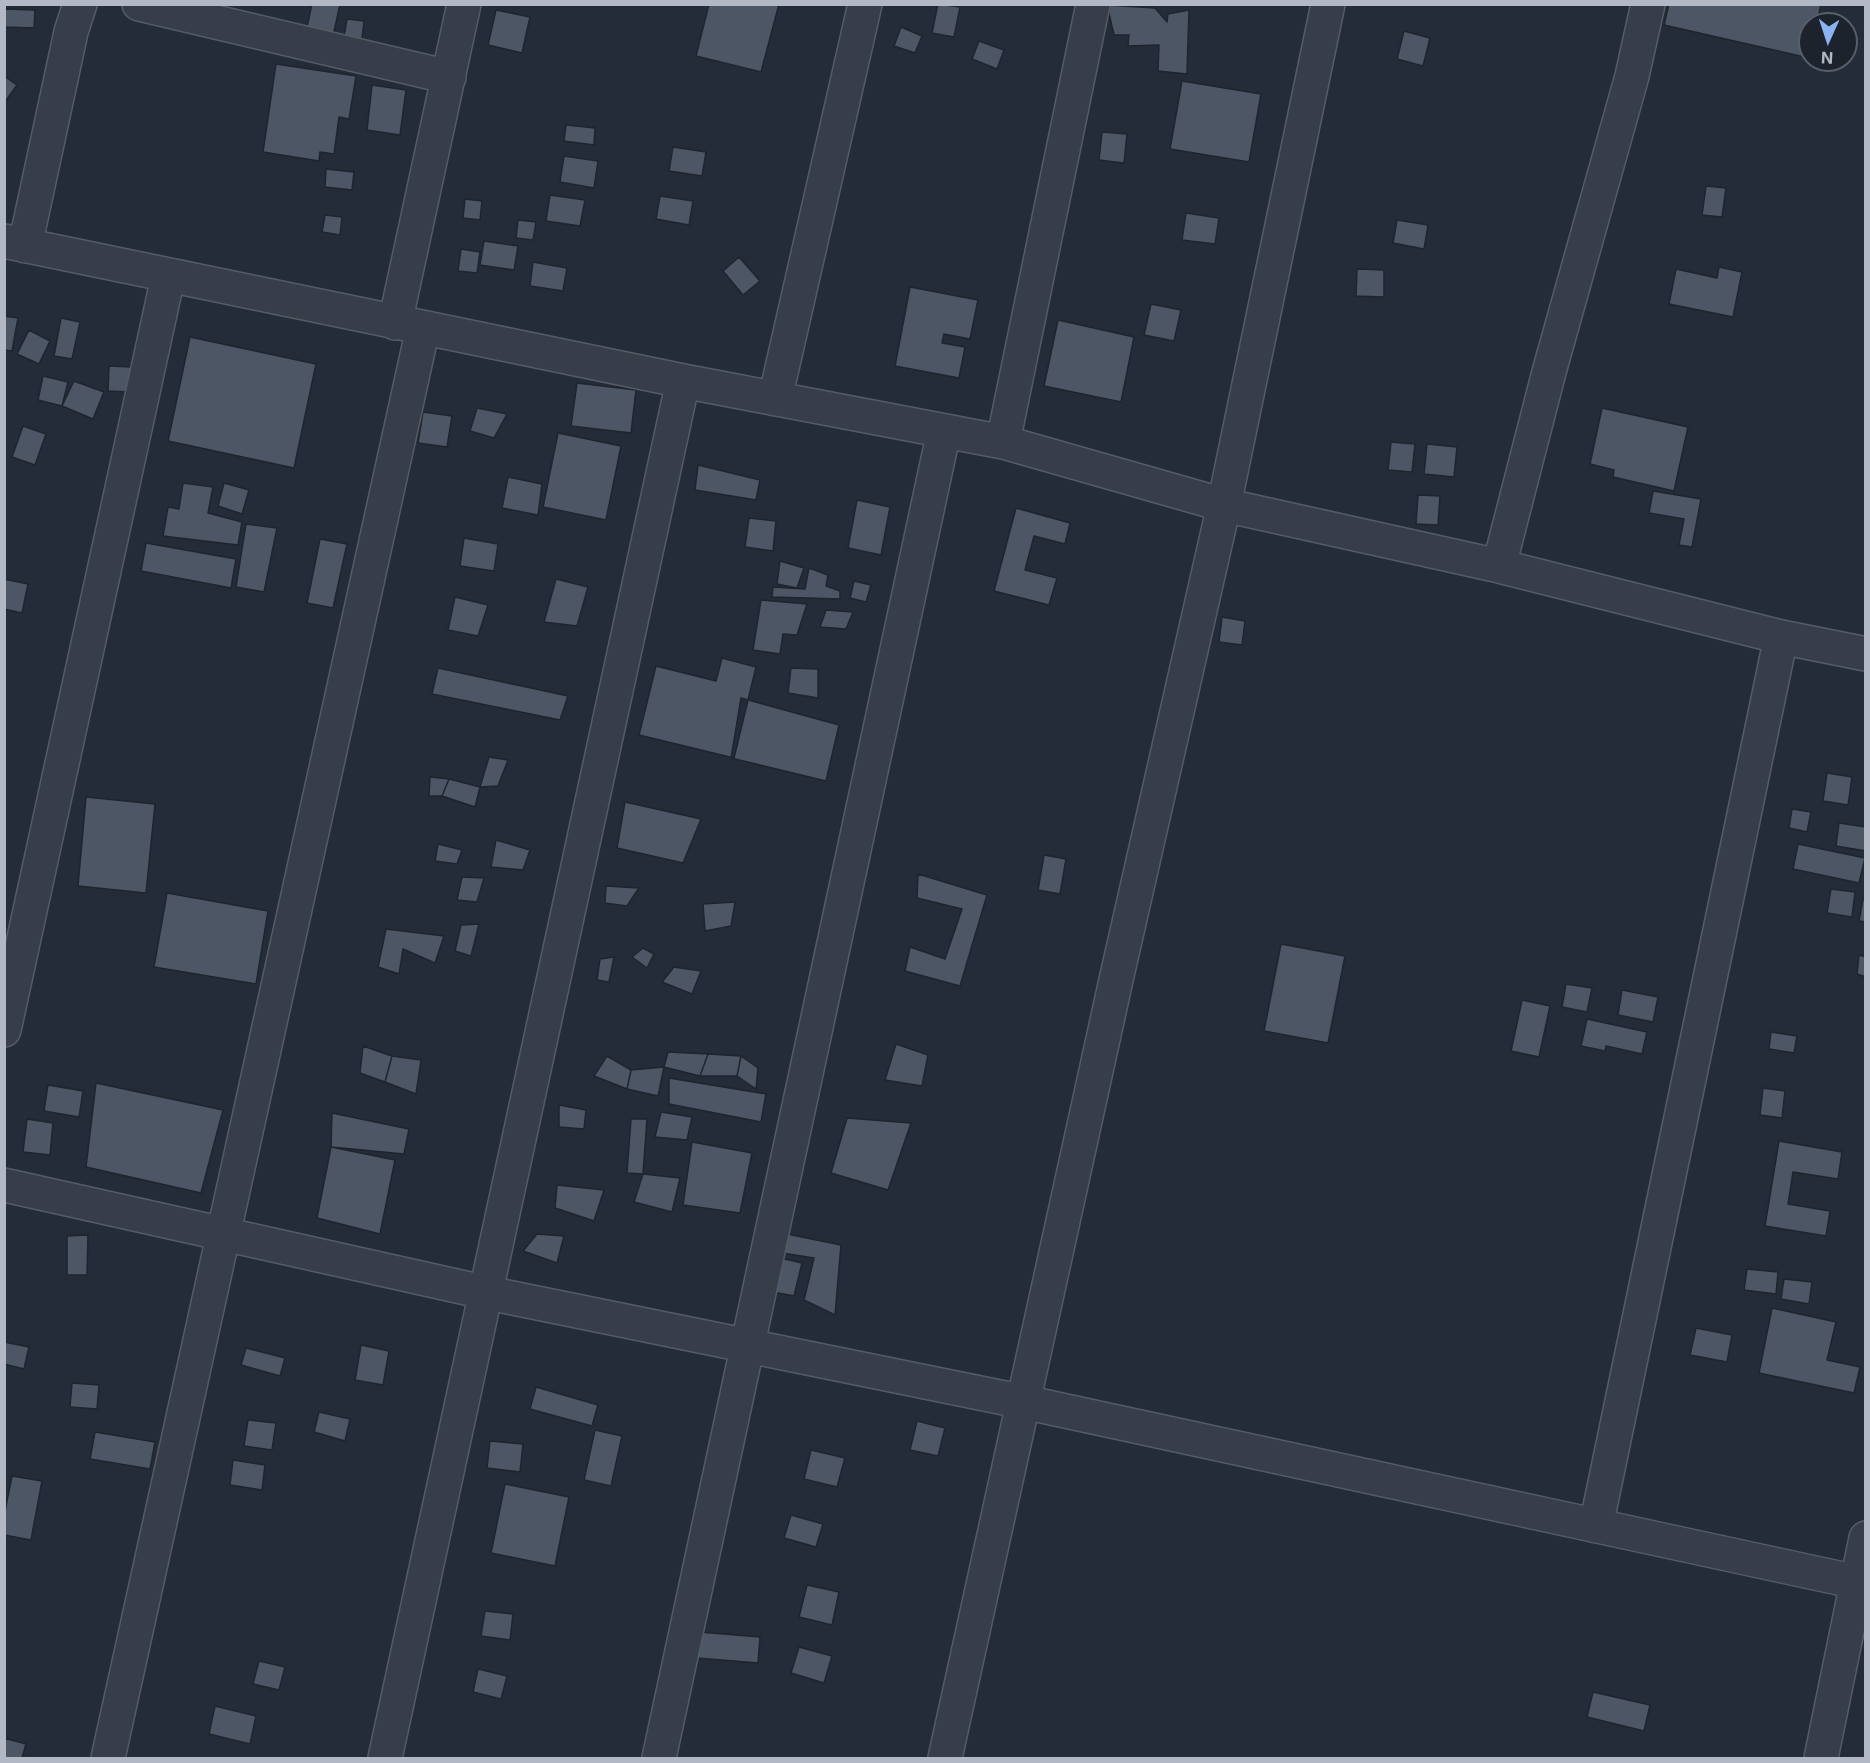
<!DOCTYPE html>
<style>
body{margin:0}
#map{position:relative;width:1870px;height:1763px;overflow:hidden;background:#232c38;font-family:Inter,sans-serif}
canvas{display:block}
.frame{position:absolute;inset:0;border:6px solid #b2b9c5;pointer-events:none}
.north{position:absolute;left:1798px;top:12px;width:60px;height:60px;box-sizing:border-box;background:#1c232d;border:2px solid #585f6a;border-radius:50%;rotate:183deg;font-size:16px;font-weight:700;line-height:24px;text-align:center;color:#b2b9c5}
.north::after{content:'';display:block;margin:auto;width:21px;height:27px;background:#8bb3f0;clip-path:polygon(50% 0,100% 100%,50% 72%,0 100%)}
</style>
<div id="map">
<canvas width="1870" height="1763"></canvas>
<div class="frame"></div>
<div class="north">N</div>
</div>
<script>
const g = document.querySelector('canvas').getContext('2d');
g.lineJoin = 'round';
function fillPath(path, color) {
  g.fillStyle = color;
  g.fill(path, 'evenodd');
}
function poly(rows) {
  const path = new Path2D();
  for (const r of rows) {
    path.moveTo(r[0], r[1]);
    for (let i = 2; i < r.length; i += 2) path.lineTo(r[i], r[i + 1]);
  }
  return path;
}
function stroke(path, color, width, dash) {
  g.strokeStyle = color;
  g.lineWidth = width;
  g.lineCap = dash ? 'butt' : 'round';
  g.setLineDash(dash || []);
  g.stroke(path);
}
const building = poly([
 [312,4,340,4,332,41,305,36,312,4],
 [709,4,779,4,761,72,696,56,709,4],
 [938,4,960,7,954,37,932,33,938,4],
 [1669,4,1821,4,1817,24,1810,24,1809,58,1664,25,1669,4],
 [1107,5,1155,8,1167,22,1168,14,1189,10,1187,74,1158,71,1159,45,1128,46,1129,35,1114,35,1107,5],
 [4,9,35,10,34,28,4,27,4,9],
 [496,10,530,17,522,53,488,45,496,10],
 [347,19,364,21,362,39,344,36,347,19],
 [901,27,922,36,915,53,894,46,901,27],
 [1404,31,1430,38,1423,66,1397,59,1404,31],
 [979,41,1004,50,997,69,972,59,979,41],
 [276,64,356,76,349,119,339,117,334,154,320,152,319,161,263,152,276,64],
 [4,76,17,85,5,102,4,102,4,76],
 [1182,81,1261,94,1249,162,1170,149,1182,81],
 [372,85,406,90,400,135,367,130,372,85],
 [566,125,595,128,594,145,564,141,566,125],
 [1102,132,1127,134,1124,163,1099,160,1102,132],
 [673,147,706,152,702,176,669,171,673,147],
 [564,156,598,161,594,188,560,182,564,156],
 [326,169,354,172,352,190,325,187,326,169],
 [1706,186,1726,188,1722,217,1702,215,1706,186],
 [550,195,585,200,580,226,546,221,550,195],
 [660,196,693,201,689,225,656,219,660,196],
 [465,199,482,201,480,220,463,218,465,199],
 [1186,213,1219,218,1215,244,1182,240,1186,213],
 [325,215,342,217,340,235,322,232,325,215],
 [518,220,536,222,533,240,516,238,518,220],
 [1397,220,1428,225,1424,249,1393,243,1397,220],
 [484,241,518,246,514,270,480,265,484,241],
 [461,249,480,252,477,273,458,271,461,249],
 [739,257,760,281,743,295,723,271,739,257],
 [533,262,567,268,563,291,530,286,533,262],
 [1719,267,1742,272,1733,317,1669,304,1676,269,1717,278,1719,267],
 [1357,269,1384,270,1384,297,1356,296,1357,269],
 [910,287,978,300,970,339,944,334,942,343,965,347,959,378,895,366,910,287],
 [1151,304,1181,310,1174,341,1144,335,1151,304],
 [4,316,18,318,12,351,4,350,4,316],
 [61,318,80,322,72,359,54,356,61,318],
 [1058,320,1134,337,1121,402,1044,386,1058,320],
 [29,330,50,341,39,364,17,354,29,330],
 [190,337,316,364,294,468,168,441,190,337],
 [109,366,132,367,130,392,108,391,109,366],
 [43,376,68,382,62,406,38,400,43,376],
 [74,381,104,392,93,419,62,406,74,381],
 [577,383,636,390,631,433,571,426,577,383],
 [477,408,507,414,494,438,470,431,477,408],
 [1602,408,1688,427,1674,491,1613,477,1614,470,1590,464,1602,408],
 [423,412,452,416,447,447,418,443,423,412],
 [23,426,46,434,35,465,12,457,23,426],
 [558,433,621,446,606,520,543,507,558,433],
 [1391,442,1415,444,1412,472,1388,470,1391,442],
 [1427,444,1457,447,1454,477,1424,474,1427,444],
 [698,465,760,480,756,500,695,490,698,465],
 [508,477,542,484,538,515,502,508,508,477],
 [183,483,213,487,208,513,242,522,238,545,163,536,168,507,179,509,183,483],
 [224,483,249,490,242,514,218,506,224,483],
 [1653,491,1701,499,1692,547,1679,545,1684,519,1649,513,1653,491],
 [1418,495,1440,496,1438,525,1416,524,1418,495],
 [857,500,890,507,881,555,848,548,857,500],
 [1016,508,1070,523,1065,544,1034,536,1025,570,1057,578,1049,605,994,591,1016,508],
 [749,518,776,521,773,551,745,547,749,518],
 [246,524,277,528,264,592,236,587,246,524],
 [464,538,498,544,494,571,460,566,464,538],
 [320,539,347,544,333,608,307,603,320,539],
 [146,543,236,559,231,588,141,571,146,543],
 [780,561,804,568,797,588,777,584,780,561],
 [809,568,828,575,826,586,840,591,840,599,772,597,773,587,805,589,809,568],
 [4,579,28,584,22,613,4,609,4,579],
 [556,579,588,587,577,626,544,622,556,579],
 [854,581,871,585,866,602,850,598,854,581],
 [455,597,488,605,478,636,448,630,455,597],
 [761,600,807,604,797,635,783,634,780,654,753,650,761,600],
 [826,610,853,612,846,629,820,627,826,610],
 [1222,617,1245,621,1242,645,1219,642,1222,617],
 [722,658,756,667,734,758,639,735,656,666,716,681,722,658],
 [438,668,568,696,560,720,432,694,438,668],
 [791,668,818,669,818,698,788,693,791,668],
 [741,698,839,725,826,781,731,758,741,698],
 [489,757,508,760,498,786,480,787,489,757],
 [1827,773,1852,777,1848,805,1823,801,1827,773],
 [430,777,449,779,442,796,429,796,430,777],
 [449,779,480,787,475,807,442,796,449,779],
 [86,797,155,804,146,893,78,886,86,797],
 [625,802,701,819,683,863,617,848,625,802],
 [1792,809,1811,812,1807,832,1789,828,1792,809],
 [1839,823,1866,827,1866,851,1836,846,1839,823],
 [496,840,530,850,523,870,491,867,496,840],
 [438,844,462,850,457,864,435,861,438,844],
 [1798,844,1865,858,1859,883,1793,869,1798,844],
 [1044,855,1066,859,1060,894,1038,890,1044,855],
 [918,874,987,895,960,986,905,971,910,947,945,959,962,909,917,898,918,874],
 [462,877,484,878,477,902,457,900,462,877],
 [606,886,639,888,627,906,605,903,606,886],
 [1831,889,1855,892,1852,917,1827,913,1831,889],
 [167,893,268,911,256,984,154,967,167,893],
 [1863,899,1866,899,1866,922,1859,921,1863,899],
 [735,902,731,926,705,931,703,904,735,902],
 [479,924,471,956,455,951,461,925,479,924],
 [386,929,444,936,435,963,403,949,399,974,378,967,386,929],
 [1281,944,1345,956,1328,1043,1264,1031,1281,944],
 [643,948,654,954,647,968,632,957,643,948],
 [1859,955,1866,957,1866,977,1857,974,1859,955],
 [614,957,609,982,597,980,600,959,614,957],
 [674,967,701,971,692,994,662,982,674,967],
 [1566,984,1592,988,1587,1012,1562,1007,1566,984],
 [1622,990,1658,997,1653,1022,1618,1015,1622,990],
 [1522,1000,1550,1006,1539,1057,1511,1051,1522,1000],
 [1587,1019,1647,1032,1642,1054,1606,1046,1605,1051,1581,1046,1587,1019],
 [1771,1032,1797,1036,1794,1053,1769,1049,1771,1032],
 [896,1044,928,1055,922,1086,885,1080,896,1044],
 [363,1046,392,1056,385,1082,360,1073,363,1046],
 [668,1052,708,1054,700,1076,664,1067,668,1052],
 [708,1054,741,1056,737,1076,700,1076,708,1054],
 [392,1056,421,1060,416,1094,385,1082,392,1056],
 [607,1056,631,1070,627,1089,594,1076,607,1056],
 [741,1056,758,1068,756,1089,737,1076,741,1056],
 [664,1067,658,1096,627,1089,631,1070,664,1067],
 [669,1078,766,1094,761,1122,669,1104,669,1078],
 [96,1083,223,1110,201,1193,86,1167,96,1083],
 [48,1085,83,1091,79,1117,44,1111,48,1085],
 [1763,1088,1785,1091,1782,1118,1760,1115,1763,1088],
 [559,1105,586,1110,584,1129,559,1127,559,1105],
 [661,1112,692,1117,687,1140,655,1137,661,1112],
 [332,1113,409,1129,404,1154,331,1147,332,1113],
 [847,1118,911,1123,888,1190,831,1173,847,1118],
 [27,1119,53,1123,50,1155,23,1152,27,1119],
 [631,1119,647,1119,643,1174,627,1173,631,1119],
 [1779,1141,1842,1152,1838,1179,1793,1172,1788,1204,1830,1211,1826,1236,1765,1226,1779,1141],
 [692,1142,752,1153,740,1213,683,1205,692,1142],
 [331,1147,395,1160,380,1234,317,1218,331,1147],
 [643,1174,680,1178,672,1212,634,1202,643,1174],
 [557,1185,604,1190,594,1221,555,1208,557,1185],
 [537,1234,564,1236,557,1263,523,1251,537,1234],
 [787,1234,841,1245,835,1315,804,1300,814,1258,782,1253,787,1234],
 [88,1235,87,1275,67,1275,67,1236,88,1235],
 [776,1257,802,1263,794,1296,768,1291,776,1257],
 [1747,1269,1778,1272,1776,1294,1744,1290,1747,1269],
 [1784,1279,1812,1282,1809,1304,1781,1299,1784,1279],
 [1772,1308,1836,1322,1827,1360,1860,1367,1854,1393,1759,1373,1772,1308],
 [1696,1328,1732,1335,1727,1362,1690,1355,1696,1328],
 [4,1342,29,1347,24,1369,4,1364,4,1342],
 [361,1345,389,1351,383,1385,355,1380,361,1345],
 [246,1348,285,1358,280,1376,241,1365,246,1348],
 [72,1383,99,1385,97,1409,70,1407,72,1383],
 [536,1387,598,1405,592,1426,530,1409,536,1387],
 [319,1412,350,1419,345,1441,314,1432,319,1412],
 [248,1420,276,1423,272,1450,244,1446,248,1420],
 [917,1421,945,1428,938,1456,910,1450,917,1421],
 [595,1430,622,1436,611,1486,584,1480,595,1430],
 [95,1432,155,1442,150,1469,90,1459,95,1432],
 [490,1441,523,1444,520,1472,487,1468,490,1441],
 [811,1450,845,1458,837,1487,804,1479,811,1450],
 [233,1460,265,1465,262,1490,230,1485,233,1460],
 [12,1476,42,1481,31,1540,4,1535,4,1516,12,1476],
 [505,1484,569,1497,555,1566,491,1553,505,1484],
 [791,1515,823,1524,816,1547,784,1538,791,1515],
 [807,1585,839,1592,832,1625,799,1617,807,1585],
 [485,1611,513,1614,510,1640,481,1636,485,1611],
 [699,1632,760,1637,758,1663,697,1658,699,1632],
 [799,1647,832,1656,824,1683,791,1673,799,1647],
 [259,1661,285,1667,279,1690,253,1684,259,1661],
 [478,1669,507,1676,501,1699,473,1692,478,1669],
 [1593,1692,1650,1705,1644,1731,1587,1717,1593,1692],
 [215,1706,256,1716,250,1744,209,1734,215,1706],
 [4,1738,26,1744,22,1758,4,1758,4,1738]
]);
fillPath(building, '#4c5664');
stroke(building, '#1e252f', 1.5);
const street = poly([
 [139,4,449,77],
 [4,241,683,381,1003,442,1224,505,1499,566,1781,637,1866,654],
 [25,246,71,32,80,4],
 [395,323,464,4],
 [775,399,865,4],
 [1003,442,1093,4],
 [1499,566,1549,372,1632,76,1648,4],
 [4,1030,168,277],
 [4,1185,488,1293,1024,1402,1866,1584],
 [1596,1526,1781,637],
 [108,1758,423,328],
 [385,1758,683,381],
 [659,1758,944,431],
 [945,1758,1116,980,1224,505,1328,4],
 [1821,1758,1866,1538]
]);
stroke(street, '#555c66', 36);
stroke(street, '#373e49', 33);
</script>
